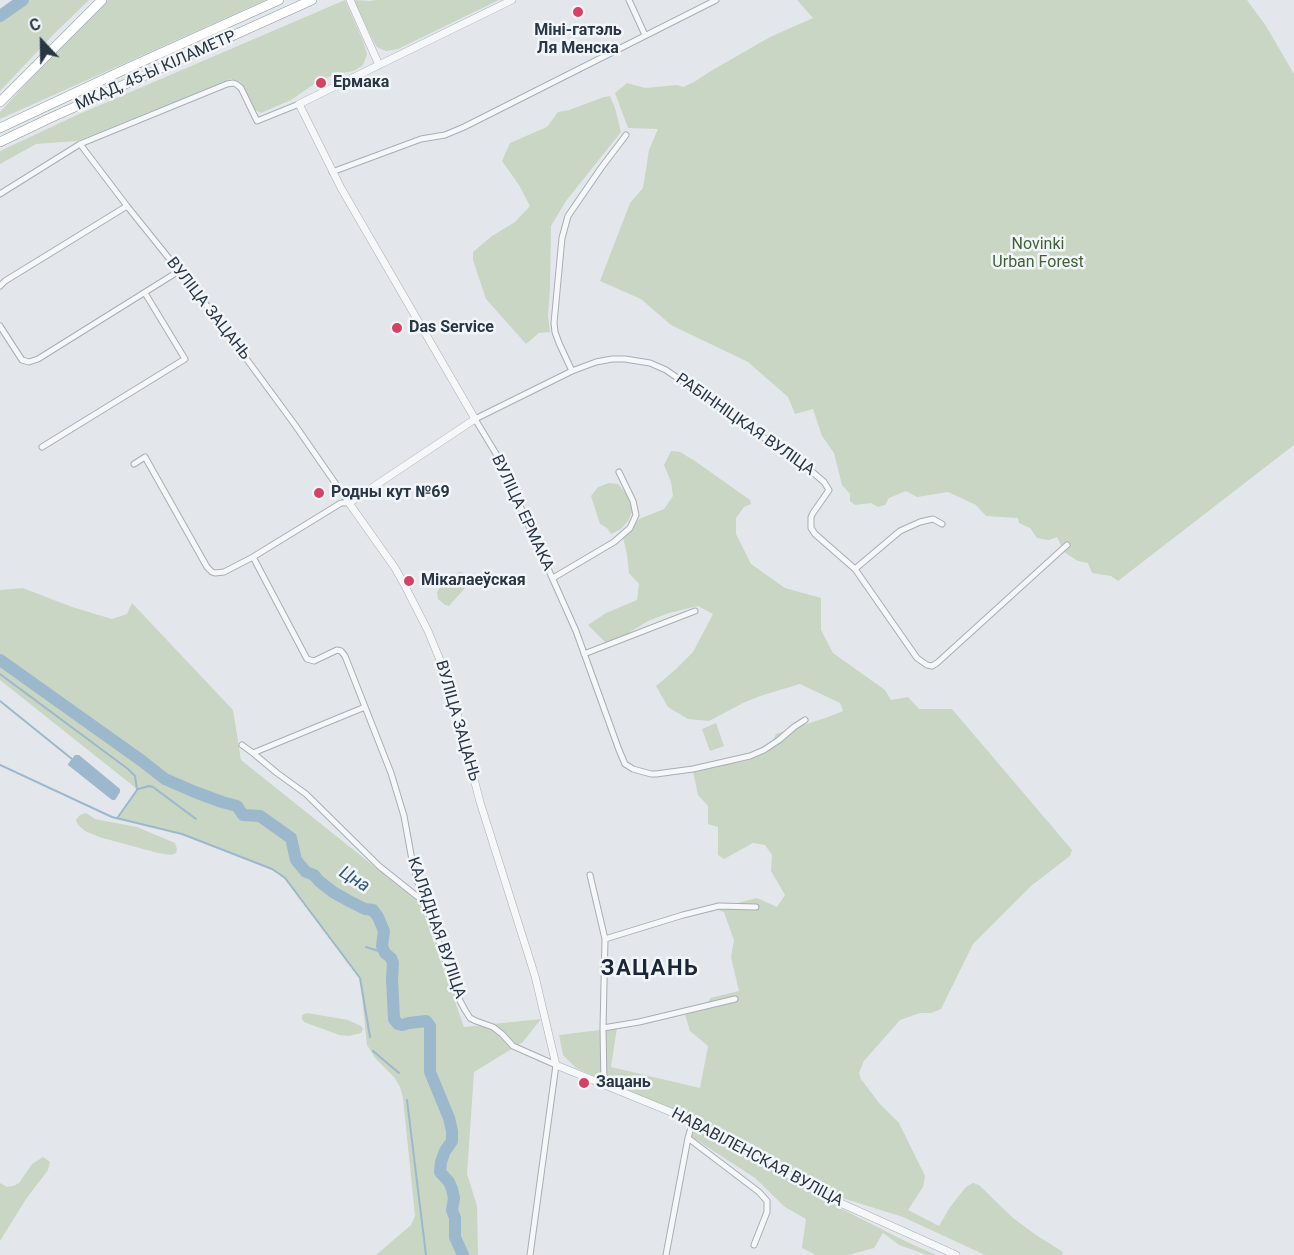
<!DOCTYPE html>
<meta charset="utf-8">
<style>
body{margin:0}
#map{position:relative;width:1294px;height:1255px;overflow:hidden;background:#e3e7eb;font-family:Roboto,sans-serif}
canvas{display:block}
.north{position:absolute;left:12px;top:12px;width:60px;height:60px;-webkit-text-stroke:4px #f3f6f9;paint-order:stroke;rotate:338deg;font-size:16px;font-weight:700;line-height:24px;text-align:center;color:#293645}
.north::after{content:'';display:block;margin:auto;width:21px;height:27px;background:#293645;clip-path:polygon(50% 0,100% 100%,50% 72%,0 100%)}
</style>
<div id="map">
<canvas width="1294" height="1255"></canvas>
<div class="north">С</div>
</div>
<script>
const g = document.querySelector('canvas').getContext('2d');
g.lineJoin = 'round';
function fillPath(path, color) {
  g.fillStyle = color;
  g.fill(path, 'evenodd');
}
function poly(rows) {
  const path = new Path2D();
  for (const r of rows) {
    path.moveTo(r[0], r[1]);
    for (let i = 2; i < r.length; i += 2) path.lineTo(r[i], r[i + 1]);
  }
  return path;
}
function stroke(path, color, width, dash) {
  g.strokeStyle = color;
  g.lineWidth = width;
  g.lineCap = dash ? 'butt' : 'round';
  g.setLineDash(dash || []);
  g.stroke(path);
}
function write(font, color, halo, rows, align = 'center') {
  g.font = font + ' Roboto,sans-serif';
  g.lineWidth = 5;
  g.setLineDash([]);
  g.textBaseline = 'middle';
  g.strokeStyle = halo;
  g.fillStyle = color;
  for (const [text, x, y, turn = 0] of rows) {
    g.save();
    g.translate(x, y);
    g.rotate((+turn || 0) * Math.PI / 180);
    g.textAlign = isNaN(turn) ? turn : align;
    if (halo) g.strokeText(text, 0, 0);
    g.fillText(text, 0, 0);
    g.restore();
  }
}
fillPath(poly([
 [29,0,89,0,54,34,0,91,0,21],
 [107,0,266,0,0,119,0,112,64,42],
 [345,0,363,41,367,54,363,65,354,71,336,74,317,82,291,100,261,113,255,110,244,87,239,81,231,79,77,141,36,144,0,164,0,151,77,115],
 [353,0,370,1,376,0,499,0,398,49,386,51,377,47,375,44],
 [797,0,1247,0,1266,26,1294,74,1294,445,1118,581,1111,576,1092,573,1088,563,1078,561,1064,552,1057,537,1049,540,1037,538,1030,528,1019,523,1018,518,986,516,976,505,948,492,917,497,906,491,889,498,885,505,878,507,871,503,855,505,850,501,850,494,842,485,834,453,822,436,813,409,795,414,788,397,748,362,671,325,641,299,600,281,630,203,643,188,649,150,658,129,628,128,615,93,627,83,645,88,677,85,683,87,694,82,711,71,770,37,813,18],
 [610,96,615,108,621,132,566,201,551,226,550,288,548,315,550,332,539,333,526,344,486,299,473,260,473,252,492,236,515,222,530,206,519,185,502,161,510,143,547,127,558,112,569,110,604,97],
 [671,451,680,452,695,461,750,500,751,504,744,507,736,518,736,534,751,564,785,588,821,598,821,630,833,653,885,690,891,700,908,697,919,709,952,709,1072,850,1070,856,1031,886,973,944,941,1009,931,1013,920,1013,900,1020,864,1061,859,1073,861,1079,879,1103,899,1123,925,1176,923,1187,908,1210,939,1226,950,1207,966,1187,973,1183,979,1185,1013,1218,1036,1235,1063,1252,1062,1255,985,1255,903,1217,839,1197,750,1143,576,1068,563,1055,559,1035,617,1028,611,1067,700,1088,708,1046,690,1031,684,1011,707,1006,710,998,739,991,731,957,734,940,724,912,714,909,757,898,777,907,785,895,771,871,772,855,765,845,753,843,724,859,718,855,718,827,708,824,708,806,698,795,692,767,746,761,768,752,776,734,828,717,843,711,840,703,800,684,760,696,743,703,709,721,688,719,668,707,656,686,676,669,693,652,713,614,698,606,669,613,648,621,627,634,606,643,588,625,606,613,637,600,639,584,629,573,627,554,623,538,639,519,664,509,673,496,671,482,664,465],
 [609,483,618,484,630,498,632,512,628,521,621,529,611,534,607,528,600,524,591,496,598,487],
 [459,572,464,573,468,581,465,588,449,606,445,605,438,599,437,592,441,586],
 [23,588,72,607,112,619,127,614,132,603,233,710,241,760,420,903,464,1027,541,1019,523,1042,474,1072,467,1174,477,1206,478,1255,376,1255,411,1225,415,1216,403,1098,400,1087,394,1077,375,1058,367,1045,360,978,285,878,278,873,272,869,183,834,118,818,137,789,0,680,0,590],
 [716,723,724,746,710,751,702,729],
 [86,813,95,819,137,827,175,843,177,849,176,853,171,855,158,853,99,837,85,831,78,825,76,820,80,815],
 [307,1013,348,1020,361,1026,363,1029,361,1033,349,1036,339,1035,304,1022,302,1019,302,1015],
 [691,1127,744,1153,836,1206,905,1241,936,1255,927,1255,899,1245,883,1233,874,1248,848,1255,816,1255,802,1248,806,1219,785,1207,755,1178,689,1135],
 [43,1157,50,1162,48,1170,26,1199,0,1241,0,1183,7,1187,13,1186,19,1183,32,1164]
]), '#c9d6c3');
fillPath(poly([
 [75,755,79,755,120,789,120,792,115,800,112,800,68,765,68,764]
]), '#9cb8cd');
stroke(poly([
 [0,674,128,769,135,776,137,790,118,817],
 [0,701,72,759],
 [0,765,112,817,182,834,272,869,278,873,285,878,360,978,370,1037],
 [138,789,149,786,153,787,196,819],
 [366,947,385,953],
 [373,1051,399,1073],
 [407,1100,426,1255]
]), '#9cb8cd', 2);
stroke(poly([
 [0,16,23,0],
 [0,660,142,761,165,779,195,792,222,802,237,806,243,815,260,816,291,838,296,860,306,872,314,875,319,881,333,892,349,901,365,909,373,910,378,917,384,931,382,946,385,953,391,958,393,963,392,979,394,1019,398,1024,402,1025,409,1023,426,1021,430,1026,430,1072,449,1118,452,1131,452,1141,445,1151,441,1162,440,1172,449,1182,452,1189,454,1198,452,1210,455,1218,455,1237,463,1255]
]), '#9cb8cd', 12);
const minor = poly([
 [629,0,645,35],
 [80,144,127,206,212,312,295,425,349,503],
 [332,172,421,139,445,135,464,127,716,0],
 [0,194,80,144,227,84,233,83,236,84,241,88,257,121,299,104],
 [0,286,5,281,127,206],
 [0,326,22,360,29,362,38,359,179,271],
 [572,371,559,343,555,332,554,323,562,238,568,216,601,168,626,135],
 [42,447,185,359,145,293],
 [134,464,145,457,207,567,212,572,215,573,224,572,253,557,341,503,349,503],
 [253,557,307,659,314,661,337,650,341,651,345,656,391,773,404,816,412,860,417,880,458,997,465,1010,470,1018,476,1021,493,1027,502,1034,513,1046,556,1065,530,1255],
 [855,569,900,531,920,522,933,519,942,524],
 [553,578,614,542,630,528,636,515,633,501,619,472],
 [584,654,695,611],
 [805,720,794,727,779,740,764,750,750,756,693,769,656,774,651,774,633,769,625,764,619,750,576,631,498,457,475,419,572,371,596,362,612,359,625,359,650,363,666,370,809,469,824,482,829,490,813,513,811,517,811,528,815,534,855,569,917,658,927,665,932,666,937,663,1067,545],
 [242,745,253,753,277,773,306,794,379,866,423,901],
 [253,753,365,707],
 [590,875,605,939,603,1028,604,1085],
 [605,939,683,915,719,906,756,907],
 [603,1028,639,1022,735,999],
 [688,1138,759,1192,767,1201,767,1212,754,1245],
 [666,1255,688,1138,693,1121]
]);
const tertiary = poly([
 [350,0,379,65],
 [512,0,299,104,341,188,475,419,349,503,395,568,404,584,428,631,449,682,480,802,535,976,556,1065,693,1121,836,1201,956,1255]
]);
const trunk = poly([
 [0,102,102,0],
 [0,128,130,67,279,0],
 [0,142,48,119,312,0]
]);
stroke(minor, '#a7aeb6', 7);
stroke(tertiary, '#a7aeb6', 8);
stroke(trunk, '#8995a3', 10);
stroke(minor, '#f6f7f9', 5);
stroke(tertiary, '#f6f7f9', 7);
stroke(trunk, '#fff', 9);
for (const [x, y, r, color] of [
 [578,12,6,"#d64264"],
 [321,83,6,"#d64264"],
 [397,328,6,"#d64264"],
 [319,493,6,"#d64264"],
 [409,581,6,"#d64264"],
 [584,1083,6,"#d64264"]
]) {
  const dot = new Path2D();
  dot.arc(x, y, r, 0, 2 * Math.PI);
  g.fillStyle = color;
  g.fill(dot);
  stroke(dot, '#f3f6f9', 2);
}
write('bold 16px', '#293645', '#f3f6f9', [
 ["Міні-гатэль",578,31,"center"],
 ["Ля Менска",578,49,"center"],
 ["Ермака",333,83],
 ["Das Service",409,328],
 ["Родны кут №69",331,493],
 ["Мікалаеўская",421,581],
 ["Зацань",596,1083]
], 'left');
write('16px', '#293645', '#f3f6f9', [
 ["МКАД, 45-Ы КІЛАМЕТР",156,71,-24],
 ["ВУЛІЦА ЗАЦАНЬ",208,309,52],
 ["РАБІННІЦКАЯ ВУЛІЦА",745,425,35],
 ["ВУЛІЦА ЕРМАКА",522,513,65],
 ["ВУЛІЦА ЗАЦАНЬ",457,721,74],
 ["КАЛЯДНАЯ ВУЛІЦА",436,928,71],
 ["НАВАВІЛЕНСКАЯ ВУЛІЦА",757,1158,28]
]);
write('16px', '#416136', '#f3f6f9', [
 ["Novinki",1038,245],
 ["Urban Forest",1038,263]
]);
write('italic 18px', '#31587b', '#f3f6f9', [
 ["Цна",354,880,32]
]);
g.letterSpacing = '1.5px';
write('bold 22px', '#1b2636', '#f3f6f9', [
 ["ЗАЦАНЬ",650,969]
]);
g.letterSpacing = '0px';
</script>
